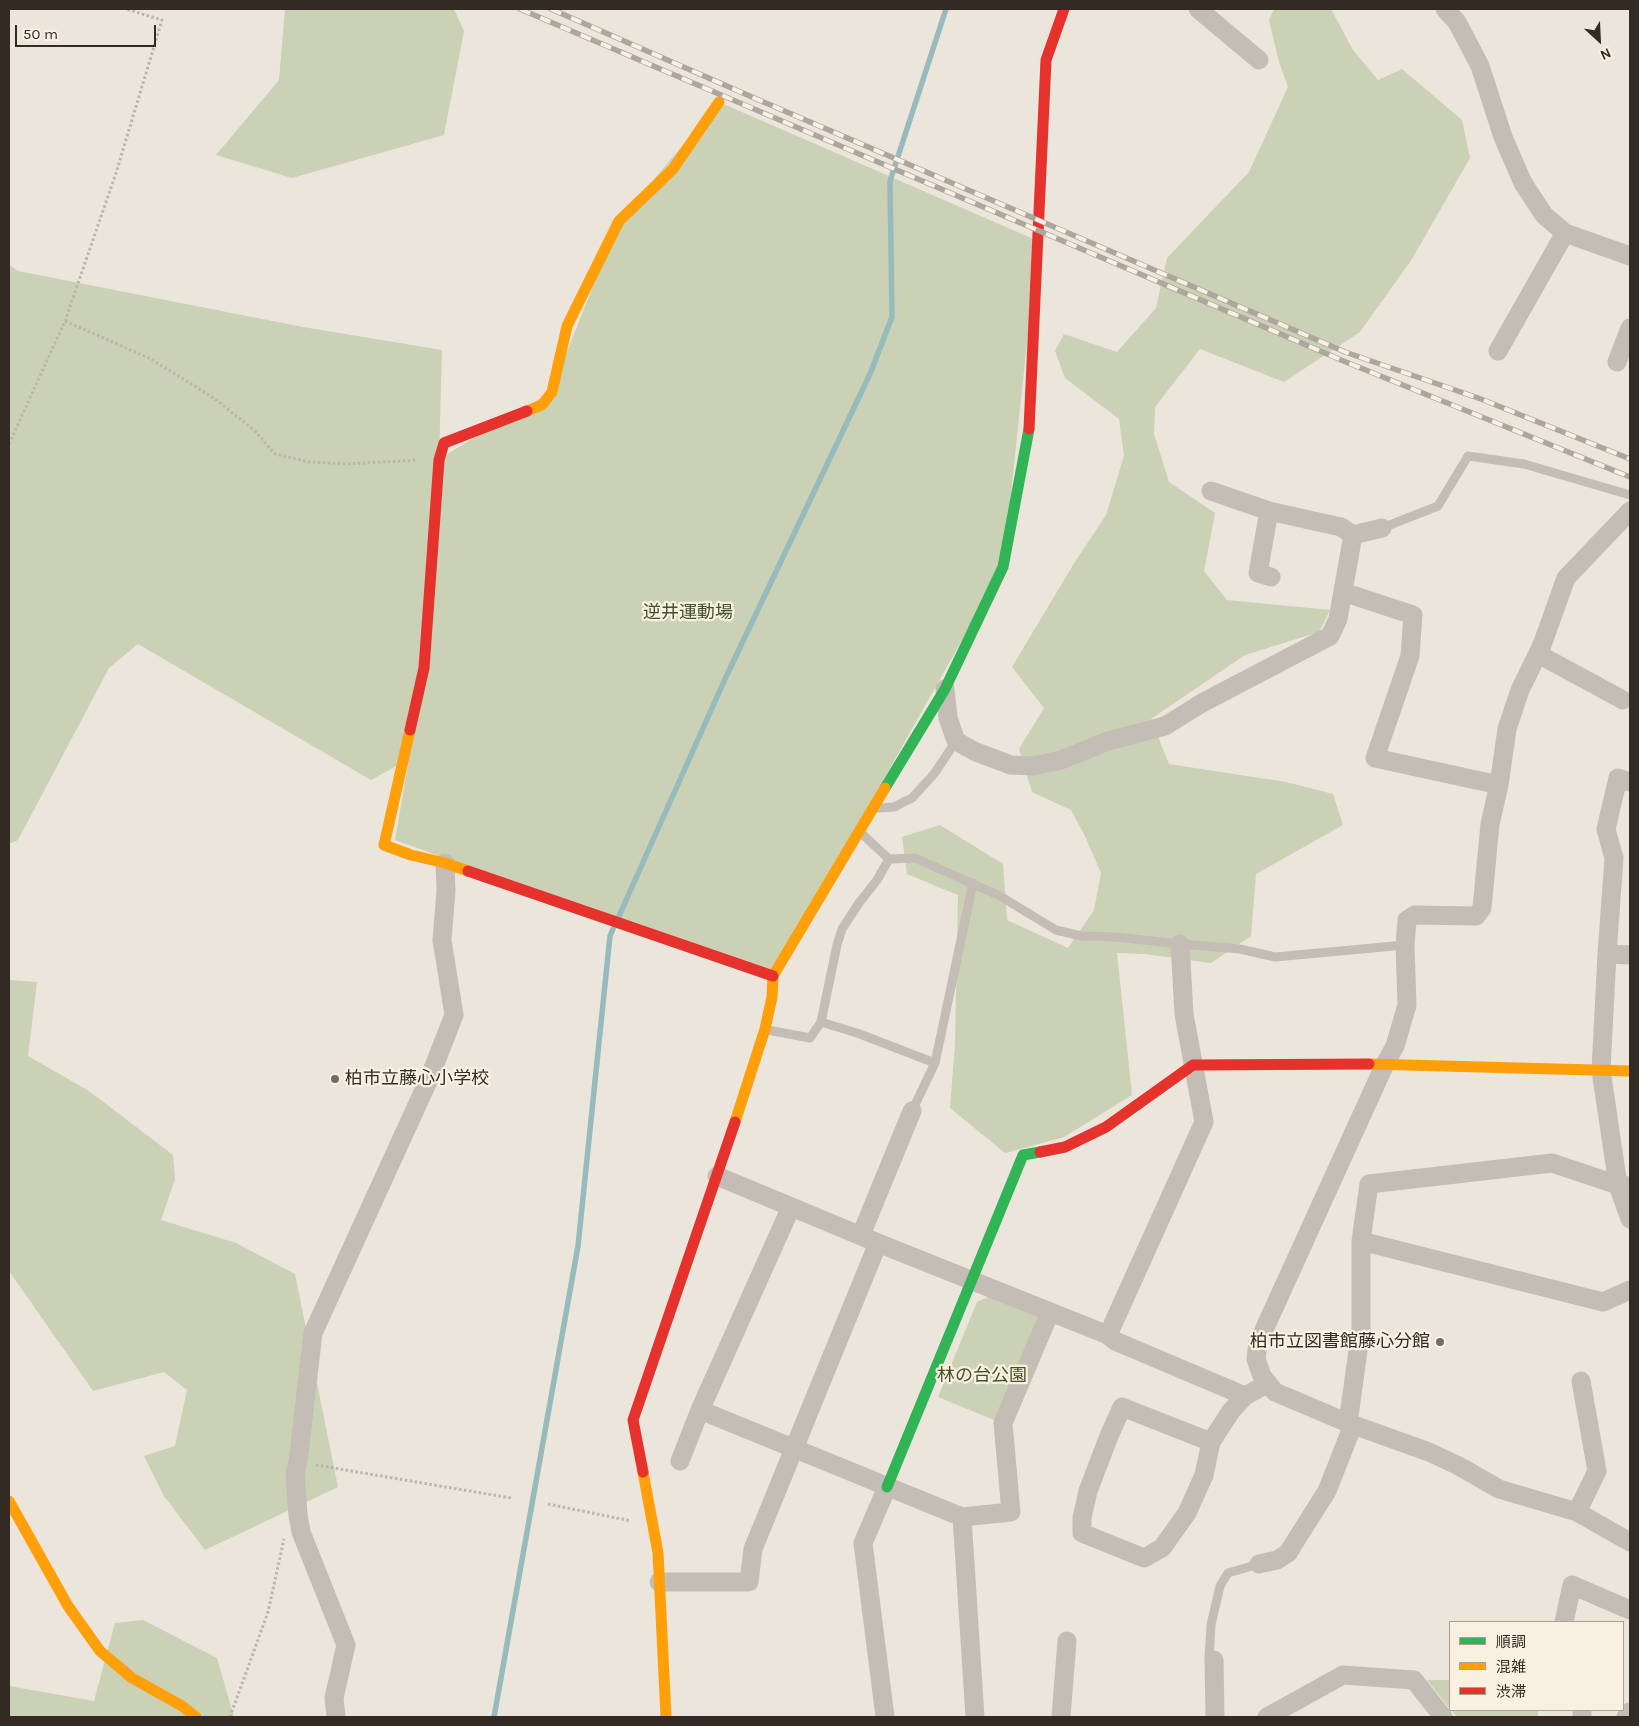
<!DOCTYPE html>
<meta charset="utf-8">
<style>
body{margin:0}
#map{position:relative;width:1639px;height:1726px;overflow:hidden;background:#ece5db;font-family:Karla,"Noto Sans JP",sans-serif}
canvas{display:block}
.frame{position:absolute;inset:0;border:10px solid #332a24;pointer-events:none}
.legend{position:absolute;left:1449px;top:1621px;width:175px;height:90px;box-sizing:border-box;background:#faf0e1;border:1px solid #aaa195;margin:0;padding:6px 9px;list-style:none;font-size:15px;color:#332a24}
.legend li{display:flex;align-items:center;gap:10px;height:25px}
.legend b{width:25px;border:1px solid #aaa195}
.north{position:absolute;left:1574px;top:15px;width:50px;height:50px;-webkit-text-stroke:4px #faf0e1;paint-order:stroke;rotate:155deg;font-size:14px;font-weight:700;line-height:20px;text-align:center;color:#332a24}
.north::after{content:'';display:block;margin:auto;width:18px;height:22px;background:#332a24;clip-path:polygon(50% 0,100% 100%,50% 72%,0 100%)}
.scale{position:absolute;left:15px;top:25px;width:141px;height:22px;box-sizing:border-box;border:2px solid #332a24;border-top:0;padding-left:6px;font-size:15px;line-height:18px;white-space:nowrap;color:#332a24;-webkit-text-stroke:4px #faf0e1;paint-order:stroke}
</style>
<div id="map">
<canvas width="1639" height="1726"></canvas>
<div class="frame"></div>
<ul class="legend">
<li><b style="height:6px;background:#30b455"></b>順調</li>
<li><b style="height:6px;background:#ff9f0a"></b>混雑</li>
<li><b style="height:6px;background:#e5322d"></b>渋滞</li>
</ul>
<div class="north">N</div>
<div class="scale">50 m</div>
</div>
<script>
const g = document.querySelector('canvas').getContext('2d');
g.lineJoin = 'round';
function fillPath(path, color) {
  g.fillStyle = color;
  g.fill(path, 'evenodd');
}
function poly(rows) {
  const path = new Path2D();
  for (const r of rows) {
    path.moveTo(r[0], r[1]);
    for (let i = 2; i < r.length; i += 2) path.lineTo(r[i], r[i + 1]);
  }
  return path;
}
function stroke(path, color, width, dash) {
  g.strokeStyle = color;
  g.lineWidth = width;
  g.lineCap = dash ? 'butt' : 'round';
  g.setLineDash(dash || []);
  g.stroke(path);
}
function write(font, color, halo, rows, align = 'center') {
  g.font = font + ' Karla,"Noto Sans JP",sans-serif';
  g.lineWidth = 4.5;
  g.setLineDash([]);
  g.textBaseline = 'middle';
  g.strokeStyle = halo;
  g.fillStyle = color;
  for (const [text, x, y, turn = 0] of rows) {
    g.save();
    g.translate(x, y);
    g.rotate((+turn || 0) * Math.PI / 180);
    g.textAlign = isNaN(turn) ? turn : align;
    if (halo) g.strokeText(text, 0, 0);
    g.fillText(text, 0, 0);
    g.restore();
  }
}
fillPath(poly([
 [285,9,454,9,464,31,444,135,292,178,216,155,279,80],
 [1274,9,1331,9,1353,50,1378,80,1402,69,1462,120,1470,158,1412,259,1360,332,1284,382,1200,349,1155,407,1154,434,1169,482,1215,513,1204,571,1227,600,1330,610,1319,632,1245,655,1151,719,1169,764,1286,782,1333,794,1343,825,1256,874,1251,936,1211,963,1145,954,1117,953,1132,1095,1064,1137,1005,1153,950,1108,955,1045,958,895,907,874,902,837,940,825,1003,864,1007,920,1068,948,1094,910,1101,873,1084,834,1071,810,1032,792,1019,749,1044,708,1012,667,1073,565,1106,515,1124,456,1119,419,1065,378,1055,351,1064,334,1117,352,1156,308,1167,258,1249,172,1288,87,1279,62,1269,20],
 [719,102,1038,241,1003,567,773,976,395,840,409,759,371,780,138,644,109,668,18,840,9,844,9,265,18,271,303,327,442,350,439,459,551,392,619,221],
 [9,980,37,982,28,1056,89,1091,173,1155,175,1179,161,1220,236,1243,295,1274,338,1487,205,1550,164,1496,144,1456,175,1446,187,1390,164,1372,93,1391,9,1271],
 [990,1296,1040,1317,999,1422,938,1397,977,1302],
 [143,1620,217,1658,234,1717,9,1717,9,1686,94,1701,115,1623],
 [1427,1680,1450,1680,1450,1709],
 [1451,1710,1538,1710,1538,1717,1457,1717]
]), '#cad1b4');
stroke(poly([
 [619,916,725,679,870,374,892,317,890,181,946,9],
 [494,1717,578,1246,610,936,613,929]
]), '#97babd', 5.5);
stroke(poly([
 [65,321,151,359,215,399,255,431,275,454,309,462,348,464,418,460],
 [9,444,65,321,116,173,162,20,126,9],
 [316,1465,511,1498],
 [548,1504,631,1521],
 [230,1717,268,1612,284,1539]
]), '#bcb5ae', 3, [2.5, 2.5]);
stroke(poly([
 [1382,528,1438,506,1468,456,1524,464,1630,495],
 [879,808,894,807,912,798,934,774,956,741],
 [861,833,889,859,915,858,1000,896,1056,930,1081,936,1116,937,1180,944,1240,949,1275,957,1405,945],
 [821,1022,857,1033,935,1063],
 [768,1030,810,1038,821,1022,837,945,842,929,859,903,877,880,889,859],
 [912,1111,935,1063,973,883],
 [1213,1660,1209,1658,1211,1625,1220,1586,1228,1573,1259,1564]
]), '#c4bdb5', 9);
stroke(poly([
 [1198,9,1259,60],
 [1445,9,1457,22,1480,66,1503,137,1523,183,1544,215,1565,233,1630,256],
 [1498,351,1565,233],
 [1617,362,1630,328],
 [1211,491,1269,511],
 [1630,511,1566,578,1542,645,1520,690,1507,729,1499,785,1490,824,1482,908,1476,916,1415,915,1407,920,1405,945,1407,1005,1395,1046,1385,1064,1258,1343,1256,1359,1262,1376,1275,1392,1348,1423,1429,1452,1459,1466,1499,1489,1577,1512,1630,1542],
 [1353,535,1382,528],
 [1343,592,1413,615,1410,656,1375,758,1499,785],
 [1538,654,1623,700],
 [945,689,948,718,956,741,976,752,1011,765,1033,766,1061,760,1108,741,1165,726,1202,703,1330,636,1338,619,1353,535,1341,527,1269,511,1258,573,1271,577],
 [1630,782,1618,778,1606,829,1614,858,1607,954,1601,1070,1618,1185,1630,1219],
 [1607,954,1630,955],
 [717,1176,878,1243,1108,1335,1204,1122,1184,1014,1180,944],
 [861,1235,912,1111],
 [1361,1241,1603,1302,1630,1290],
 [1108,1335,1115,1341,1245,1396],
 [700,1410,962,1517,1011,1512,1003,1423,1050,1312],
 [1348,1423,1361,1329,1361,1241,1369,1184,1552,1163,1618,1185,1630,1186],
 [1211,1442,1122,1407,1109,1436,1088,1491,1082,1518,1082,1533,1144,1558,1162,1548,1187,1513,1204,1475,1211,1442,1231,1411,1245,1396,1267,1384],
 [680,1461,700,1410,791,1207],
 [1577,1512,1597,1471,1581,1381],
 [962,1517,975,1717],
 [1259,1564,1277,1560,1288,1553,1291,1548,1327,1491,1353,1425],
 [659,1582,749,1582,753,1549,878,1243],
 [1564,1622,1572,1585,1630,1610],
 [1214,1660,1215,1717],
 [1582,1710,1582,1717],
 [336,1717,334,1698,346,1645,301,1532,298,1515,295,1473,298,1462,313,1333,429,1079,454,1015,442,940,446,891,445,863],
 [885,1717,863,1543,887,1487],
 [1061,1717,1067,1641],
 [1267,1717,1343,1675,1414,1680,1443,1717],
 [1626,1717,1630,1712]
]), '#c4bdb5', 19);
stroke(poly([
 [885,788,945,689,1003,567,1029,429],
 [887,1487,1023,1155,1040,1152]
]), '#30b455', 11);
stroke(poly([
 [527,411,542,405,552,392,567,326,619,221,673,169,719,102],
 [410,730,384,845,411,855,445,863,468,871],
 [1369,1064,1630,1071],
 [735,1122,765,1029,772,997,773,976,885,788],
 [643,1472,658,1553,666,1717],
 [9,1501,68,1606,100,1651,132,1678,182,1706,196,1717]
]), '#ff9f0a', 11);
stroke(poly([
 [1029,429,1046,60,1064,9],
 [410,730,424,668,439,460,444,443,527,411],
 [468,871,773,976],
 [1040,1152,1065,1147,1106,1127,1193,1065,1369,1064],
 [643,1472,633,1420,735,1122]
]), '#e5322d', 11);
const rail = poly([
 [520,9,1346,362,1630,477],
 [551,9,752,97,1345,352,1481,399,1630,459]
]);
stroke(rail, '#aca69f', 5.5);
stroke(rail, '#faf0e1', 4, [11]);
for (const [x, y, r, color] of [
 [335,1079,5,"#746b64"],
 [1440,1342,5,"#746b64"]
]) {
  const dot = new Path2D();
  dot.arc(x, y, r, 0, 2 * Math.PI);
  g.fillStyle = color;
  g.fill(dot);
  stroke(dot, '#faf0e1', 2);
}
write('18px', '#3f5327', '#faf0e1', [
 ["逆井運動場",688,613],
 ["林の台公園",982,1376]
]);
write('18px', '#332a24', '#faf0e1', [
 ["柏市立藤心小学校",345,1079],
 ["柏市立図書館藤心分館",1430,1342,"right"]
], 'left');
</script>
